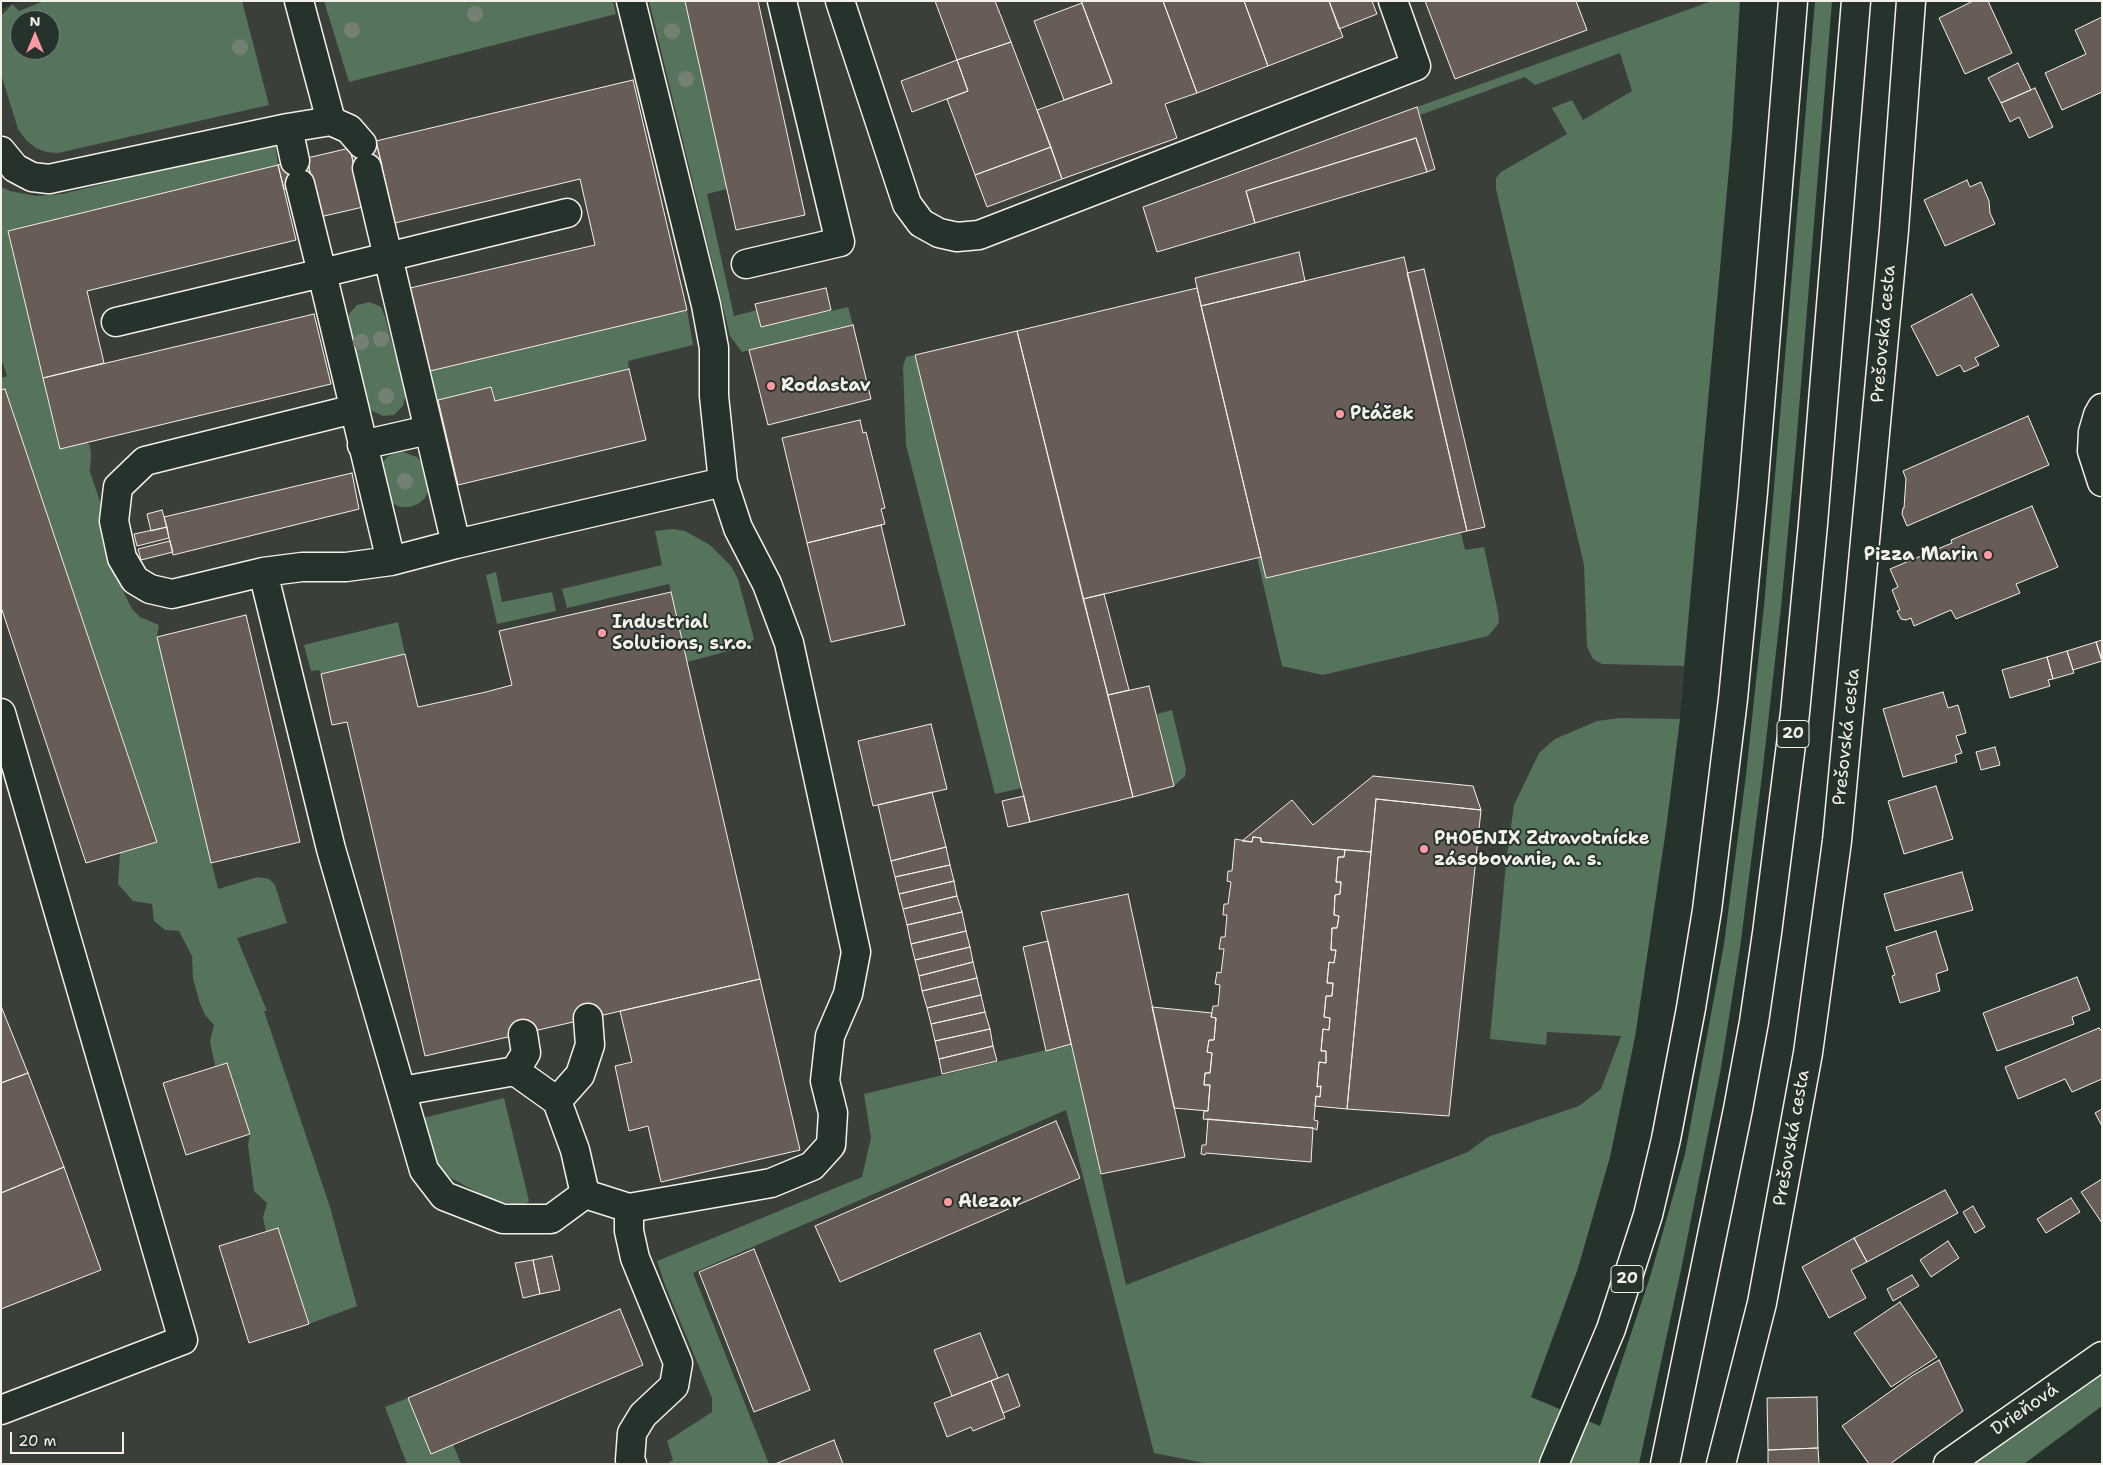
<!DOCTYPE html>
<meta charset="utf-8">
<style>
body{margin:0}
#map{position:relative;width:2103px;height:1465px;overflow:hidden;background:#26332d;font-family:"Shantell Sans",sans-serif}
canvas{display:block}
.frame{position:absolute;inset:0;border:2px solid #f4f1e8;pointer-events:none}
.north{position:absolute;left:10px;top:10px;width:50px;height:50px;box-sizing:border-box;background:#26332d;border:1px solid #787f78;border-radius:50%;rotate:0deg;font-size:14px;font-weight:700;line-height:20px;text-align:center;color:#f4f1e8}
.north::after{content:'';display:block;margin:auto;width:18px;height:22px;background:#ff9aa2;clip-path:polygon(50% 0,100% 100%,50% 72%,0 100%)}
.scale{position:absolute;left:10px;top:1432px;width:114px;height:22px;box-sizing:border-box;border:2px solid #f4f1e8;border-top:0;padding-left:6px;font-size:15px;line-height:18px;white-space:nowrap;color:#f4f1e8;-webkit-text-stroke:4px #26332d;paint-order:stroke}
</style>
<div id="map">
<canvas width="2103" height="1465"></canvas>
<div class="frame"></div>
<div class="north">N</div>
<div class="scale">20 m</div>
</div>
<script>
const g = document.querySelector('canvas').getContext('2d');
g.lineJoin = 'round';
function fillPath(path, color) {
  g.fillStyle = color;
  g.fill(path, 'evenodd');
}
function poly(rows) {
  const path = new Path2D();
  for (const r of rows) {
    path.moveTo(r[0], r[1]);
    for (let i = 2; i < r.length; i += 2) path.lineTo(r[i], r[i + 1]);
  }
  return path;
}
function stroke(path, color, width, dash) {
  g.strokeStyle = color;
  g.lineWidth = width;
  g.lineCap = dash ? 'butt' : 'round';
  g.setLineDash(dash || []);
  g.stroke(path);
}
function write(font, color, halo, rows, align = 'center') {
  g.font = font + ' "Shantell Sans",sans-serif';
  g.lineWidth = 4;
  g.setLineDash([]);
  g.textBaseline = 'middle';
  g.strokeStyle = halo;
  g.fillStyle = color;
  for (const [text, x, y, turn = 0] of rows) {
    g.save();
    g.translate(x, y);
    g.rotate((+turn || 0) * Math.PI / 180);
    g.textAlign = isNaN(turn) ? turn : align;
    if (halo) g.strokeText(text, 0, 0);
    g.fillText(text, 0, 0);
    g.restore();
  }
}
fillPath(poly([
 [19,1,1740,1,1732,135,1680,717,1666,829,1635,1037,1610,1157,1578,1268,1559,1323,1502,1464,1,1464,1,9],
 [20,20,50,20,50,50,20,50]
]), '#3a3f3a');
fillPath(poly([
 [44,1,242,1,269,105,58,153,46,152,36,148,26,140,18,129,1,74,1,16,12,4,19,11],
 [20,20,50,20,50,50,20,50],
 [324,1,613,1,616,14,349,82],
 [649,1,685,1,727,189,707,194,734,316,757,310,761,327,848,307,853,325,742,352,730,336],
 [1712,1,1740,1,1732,135,1684,666,1602,664,1593,659,1587,647,1584,565,1496,189,1496,178,1501,172,1567,134,1552,108,1572,100,1583,120,1632,91,1620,53,1535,85,1525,77,1420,115,1417,107],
 [1815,1,1832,1,1796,446,1781,608,1762,776,1740,948,1721,1068,1681,1270,1639,1464,1209,1464,1154,1453,1066,1110,693,1273,769,1464,666,1464,673,1460,667,1441,712,1412,712,1398,665,1285,657,1261,862,1177,871,1138,864,1094,1071,1044,1126,1285,1468,1152,1488,1137,1579,1106,1601,1089,1621,1036,1547,1032,1546,1045,1490,1039,1506,863,1514,805,1539,753,1555,739,1597,721,1620,718,1680,719,1666,829,1635,1037,1610,1157,1578,1268,1531,1397,1600,1426,1650,1277,1685,1154,1724,944,1746,775,1764,606],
 [275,143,278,165,8,231,60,448,86,442,90,445,91,454,90,472,102,507,116,574,123,591,132,609,140,617,159,625,157,637,218,889,258,877,269,879,275,885,287,923,237,938,267,1011,264,1011,330,1207,357,1306,309,1324,278,1228,266,1232,263,1217,267,1203,254,1191,248,1145,250,1134,227,1063,215,1066,210,1041,214,1025,205,1015,199,1001,193,978,192,956,179,931,165,930,154,921,152,904,133,901,118,884,120,853,157,841,5,389,1,390,1,378,7,376,1,358,1,187,10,191,36,196,62,194],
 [370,302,381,307,385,317,406,394,403,406,394,415,383,416,372,411,363,398,346,326,349,314,357,305],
 [687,310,693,345,628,361,629,369,495,401,491,387,438,400,430,371],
 [915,355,1022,788,995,794,906,445,903,367,906,357],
 [403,452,417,457,423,465,428,480,428,492,425,498,418,504,410,507,400,507,392,503,387,497,381,473,382,464,387,457,393,454],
 [673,529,685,531,710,545,731,566,738,579,753,635,754,639,747,646,687,662,669,584,567,608,562,589,662,565,655,531],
 [1461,533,1465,550,1484,547,1498,612,1499,623,1488,636,1323,675,1282,666,1257,557,1261,557,1267,578],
 [496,572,502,602,552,592,556,611,497,624,486,575],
 [398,622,405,654,321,674,319,670,311,671,304,645],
 [1172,710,1186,769,1185,776,1174,786,1157,714],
 [504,1098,529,1201,522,1207,488,1198,438,1171,423,1118],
 [2102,1368,2102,1406,2024,1464,1965,1464],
 [408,1398,431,1454,453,1444,461,1464,407,1464,385,1407]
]), '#56735b');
const building = poly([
 [685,1,758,1,805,215,736,230,685,1],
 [935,1,995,1,1011,42,957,60,935,1],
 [1081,1,1163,1,1197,93,1165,104,1177,138,1062,179,1037,110,1112,83,1081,1],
 [1163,1,1244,1,1268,66,1197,93,1163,1],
 [1244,1,1329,1,1343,37,1268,66,1244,1],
 [1329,1,1372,1,1377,14,1339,29,1329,1],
 [1425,1,1576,1,1587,30,1455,79,1425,1],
 [1973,1,1988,1,2012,53,1965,74,1939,18,1973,1],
 [1082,3,1112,83,1064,100,1034,21,1082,3],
 [2102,17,2102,92,2062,110,2045,73,2086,54,2075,30,2102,17],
 [1011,42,1051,147,975,175,947,99,968,91,957,60,1011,42],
 [957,60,968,91,912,112,901,81,957,60],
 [2018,63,2031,90,2001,103,1988,78,2018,63],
 [633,80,687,310,430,371,410,288,595,245,580,179,395,223,376,141,633,80],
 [2035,88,2053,127,2029,138,2019,117,2010,122,2001,103,2035,88],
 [1417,107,1435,169,1427,172,1416,138,1246,191,1255,223,1157,252,1143,207,1417,107],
 [1416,138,1427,172,1255,223,1246,191,1416,138],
 [376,141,382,165,355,171,350,148,376,141],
 [1051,147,1062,179,987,207,975,175,1051,147],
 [350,148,363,207,320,217,307,158,350,148],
 [307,158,312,182,284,189,278,165,307,158],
 [278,165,296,240,87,291,104,363,43,378,8,231,278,165],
 [1967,180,1970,187,1981,182,1989,201,1990,213,1995,224,1945,246,1924,200,1967,180],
 [1299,252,1305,281,1201,306,1195,278,1299,252],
 [1404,257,1467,531,1266,578,1201,306,1404,257],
 [1424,269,1485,527,1467,531,1407,273,1424,269],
 [826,288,831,310,761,327,755,304,826,288],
 [1197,288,1261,557,1083,599,1017,331,1197,288],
 [1972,294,1999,346,1975,358,1979,365,1964,372,1960,365,1937,376,1911,326,1972,294],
 [314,314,331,384,60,449,43,378,314,314],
 [853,325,871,399,768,425,749,350,853,325],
 [1017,331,1133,797,1030,822,915,355,1017,331],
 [629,369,646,440,458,485,438,400,491,387,495,401,629,369],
 [5,389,157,842,86,863,1,607,1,390,5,389],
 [2028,416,2049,465,1907,526,1902,514,1903,508,1904,508,1906,479,1903,471,2028,416],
 [860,420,863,433,866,432,885,508,881,509,885,524,807,543,782,438,860,420],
 [352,473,359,509,173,555,164,517,352,473],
 [2032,506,2058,567,2016,584,2020,593,1956,619,1951,610,1914,626,1911,618,1906,620,1901,619,1897,611,1900,610,1892,590,1898,587,1890,569,1952,543,1951,540,2032,506],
 [162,510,167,527,151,531,147,514,162,510],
 [881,525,905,625,831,642,807,543,881,525],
 [167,527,169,538,137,546,134,534,167,527],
 [170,541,173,552,141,560,138,549,170,541],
 [671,592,760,979,425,1056,347,722,332,725,321,674,405,654,418,707,486,692,512,685,499,631,671,592],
 [1104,594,1129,690,1108,695,1083,599,1104,594],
 [246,615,300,842,211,863,157,637,246,615],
 [2102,640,2102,661,2096,642,2102,640],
 [2096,642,2102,661,2073,670,2067,651,2096,642],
 [2067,651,2074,673,2053,679,2047,657,2067,651],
 [2047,657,2053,679,2048,680,2050,686,2010,698,2002,670,2047,657],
 [1149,686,1174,786,1133,797,1108,695,1149,686],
 [1943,692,1948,708,1958,705,1966,733,1956,736,1962,753,1955,755,1957,762,1903,777,1883,709,1943,692],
 [931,724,947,789,873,806,858,741,931,724],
 [1995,747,2000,765,1981,770,1976,752,1995,747],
 [1373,776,1473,786,1481,810,1376,799,1371,852,1261,842,1261,838,1253,837,1252,842,1242,841,1292,800,1313,825,1373,776],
 [1936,786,1953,839,1904,854,1888,801,1936,786],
 [932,792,946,847,891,861,878,805,932,792],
 [1024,796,1030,822,1008,827,1002,801,1024,796],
 [1376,799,1481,810,1449,1116,1347,1109,1376,799],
 [1253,837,1261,838,1261,842,1345,850,1344,857,1338,857,1336,882,1341,882,1340,894,1335,895,1334,915,1339,916,1337,928,1332,928,1331,950,1336,950,1334,963,1329,962,1327,983,1333,983,1332,996,1326,996,1324,1017,1330,1018,1329,1030,1323,1029,1321,1051,1326,1051,1326,1063,1319,1062,1317,1087,1321,1086,1320,1097,1316,1096,1314,1120,1318,1121,1317,1130,1313,1128,1203,1119,1204,1111,1208,1111,1210,1085,1204,1085,1205,1073,1210,1073,1212,1053,1207,1052,1209,1040,1214,1040,1216,1018,1211,1017,1213,1006,1218,1006,1220,985,1215,984,1217,972,1221,973,1224,949,1219,949,1221,937,1225,937,1227,915,1223,915,1224,904,1228,904,1231,882,1227,881,1228,871,1232,871,1235,839,1252,842,1253,837],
 [946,847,950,865,895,877,891,861,946,847],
 [1345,850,1371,852,1347,1109,1315,1106,1316,1096,1320,1097,1321,1086,1317,1087,1319,1062,1326,1063,1326,1051,1321,1051,1323,1029,1329,1030,1330,1018,1324,1017,1326,996,1332,996,1333,983,1327,983,1329,962,1334,963,1336,950,1331,950,1332,928,1337,928,1339,916,1334,915,1335,895,1340,894,1341,882,1336,882,1338,857,1344,857,1345,850],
 [950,865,954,881,899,894,895,877,950,865],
 [1962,872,1973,910,1895,931,1884,894,1962,872],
 [954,881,957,896,903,909,899,894,954,881],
 [1128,894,1185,1157,1101,1174,1041,912,1128,894],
 [957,896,962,912,907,925,903,909,957,896],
 [962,912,966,931,911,944,907,925,962,912],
 [966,931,970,947,915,960,911,944,966,931],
 [1936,931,1948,970,1936,974,1940,991,1900,1003,1892,976,1895,975,1886,947,1936,931],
 [1048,941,1071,1044,1046,1051,1023,947,1048,941],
 [970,947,973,962,919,976,915,960,970,947],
 [973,962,977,978,922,991,919,976,973,962],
 [2077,977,2090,1010,2072,1017,2074,1024,1997,1051,1983,1013,2077,977],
 [977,978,981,995,927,1008,922,991,977,978],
 [760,979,800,1150,661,1182,648,1126,629,1131,615,1066,632,1062,620,1011,760,979],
 [981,995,985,1012,931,1024,927,1008,981,995],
 [1,1006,28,1073,1,1083,1,1006],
 [1152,1007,1212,1013,1211,1017,1216,1018,1214,1040,1209,1040,1207,1052,1212,1053,1210,1073,1205,1073,1204,1085,1210,1085,1208,1111,1174,1108,1152,1007],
 [985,1012,990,1029,935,1041,931,1024,985,1012],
 [2099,1028,2102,1032,2102,1079,2072,1092,2065,1079,2018,1099,2005,1067,2099,1028],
 [990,1029,993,1046,939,1059,935,1041,990,1029],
 [993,1046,997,1061,942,1074,939,1059,993,1046],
 [227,1063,250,1134,186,1155,163,1083,227,1063],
 [28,1073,64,1167,1,1193,1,1083,28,1073],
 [2102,1109,2102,1126,2095,1113,2102,1109],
 [1208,1119,1313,1128,1311,1162,1206,1153,1205,1155,1201,1154,1202,1145,1206,1145,1208,1119],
 [1056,1121,1080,1178,840,1282,815,1226,1056,1121],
 [64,1167,101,1270,1,1309,1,1193,64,1167],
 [2102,1179,2102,1223,2081,1192,2102,1179],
 [1945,1190,1958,1213,1867,1262,1854,1238,1945,1190],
 [2071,1198,2080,1212,2046,1233,2037,1219,2071,1198],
 [1973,1206,1985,1227,1975,1233,1963,1212,1973,1206],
 [278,1228,309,1324,249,1343,219,1246,278,1228],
 [1854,1238,1867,1262,1851,1270,1866,1298,1829,1318,1802,1267,1854,1238],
 [1948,1241,1959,1258,1931,1277,1920,1260,1948,1241],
 [754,1249,810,1390,754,1412,699,1272,754,1249],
 [552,1256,560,1290,540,1294,533,1260,552,1256],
 [533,1260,540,1294,523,1298,515,1263,533,1260],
 [1912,1275,1919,1286,1893,1301,1887,1289,1912,1275],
 [1900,1302,1937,1357,1891,1387,1854,1333,1900,1302],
 [620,1309,643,1365,431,1454,408,1398,620,1309],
 [980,1333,998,1378,952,1396,934,1350,980,1333],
 [1939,1360,1963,1411,1890,1464,1869,1464,1842,1426,1912,1376,1939,1360],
 [1008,1374,1020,1406,1003,1413,991,1381,1008,1374],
 [991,1381,1005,1418,973,1431,971,1427,947,1437,934,1403,991,1381],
 [1817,1397,1818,1448,1768,1450,1767,1398,1817,1397],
 [834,1440,843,1464,775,1464,834,1440],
 [1818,1448,1819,1464,1768,1464,1768,1450,1818,1448]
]);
fillPath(building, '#685c57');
stroke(building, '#f4f1e8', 1);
const minor = poly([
 [840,1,907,204,921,223,939,233,957,237,979,235,1416,66,1393,1],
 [331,121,349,129,362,144],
 [288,128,295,161],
 [1,151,15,168,32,177,49,179,288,128,331,121,299,1],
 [367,168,456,544],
 [746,264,840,242,782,1],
 [116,322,322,273,300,184],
 [2102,408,2098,415,2093,432,2092,451,2102,482],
 [354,409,145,461,118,487,114,521,122,558,135,580,150,589,172,594,263,572,302,567,346,567,391,561,456,544,723,482,714,396,714,348,706,305,631,1],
 [362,445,428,430],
 [391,561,322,273,567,213],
 [263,572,331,849,424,1170,444,1196,503,1219,551,1219,585,1194,575,1150,557,1101,515,1071,402,1091],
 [1,713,183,1340,1,1410],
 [515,1071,526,1053,523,1034],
 [557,1101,580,1075,590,1045,588,1018],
 [585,1194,629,1208,629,1231,635,1258,678,1363,674,1386,643,1415,632,1433,630,1460,632,1464],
 [629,1208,771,1183,812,1166,831,1145,833,1113,825,1081,830,1036,848,994,856,952,789,643,767,584,738,528,723,482],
 [1721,1464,1762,1303,1808,1053,1837,841,1894,230,1911,1],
 [1948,1464,2102,1356]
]);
const highway = poly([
 [1554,1464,1611,1329,1648,1215,1666,1139,1691,1008,1707,910,1733,699,1753,492,1793,1],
 [1665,1464,1738,1109,1754,1022,1767,933,1795,713,1813,524,1856,1]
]);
stroke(minor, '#f4f1e8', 31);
stroke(highway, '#f4f1e8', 31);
stroke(minor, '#26332d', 28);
stroke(highway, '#26332d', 28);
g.fillStyle = '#758075';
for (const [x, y] of [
 [475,14],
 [352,30],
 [672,31],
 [240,47],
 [686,79],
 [381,339],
 [361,342],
 [386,396],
 [405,481]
]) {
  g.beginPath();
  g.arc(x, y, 8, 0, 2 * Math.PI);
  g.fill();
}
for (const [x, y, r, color] of [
 [771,386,5,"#ff9aa2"],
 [1340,414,5,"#ff9aa2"],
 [1988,555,5,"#ff9aa2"],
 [602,633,5,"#ff9aa2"],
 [1424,849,5,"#ff9aa2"],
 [948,1202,5,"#ff9aa2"]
]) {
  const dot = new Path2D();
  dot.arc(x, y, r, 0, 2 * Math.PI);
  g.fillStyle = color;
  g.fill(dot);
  stroke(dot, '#26332d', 2);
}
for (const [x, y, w] of [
 [1793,734,32],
 [1627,1279,32]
]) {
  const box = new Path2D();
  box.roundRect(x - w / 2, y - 13.5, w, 27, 4);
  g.fillStyle = '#26332d';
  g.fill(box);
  stroke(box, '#f4f1e8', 1);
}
write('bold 16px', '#f4f1e8', null, [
 ["20",1793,734],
 ["20",1627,1279]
]);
write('18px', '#f4f1e8', '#26332d', [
 ["Prešovská cesta",1884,334,-85],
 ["Prešovská cesta",1847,737,-84],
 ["Prešovská cesta",1792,1138,-80],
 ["Drieňová",2025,1410,-35]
]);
write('bold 18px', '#f4f1e8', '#26332d', [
 ["Rodastav",781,386],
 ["Ptáček",1350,414],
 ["Pizza Marin",1978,555,"right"],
 ["Industrial",612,623],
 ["Solutions, s.r.o.",612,644],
 ["PHOENIX Zdravotnícke",1434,839],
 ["zásobovanie, a. s.",1434,860],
 ["Alezar",958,1202]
], 'left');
</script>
